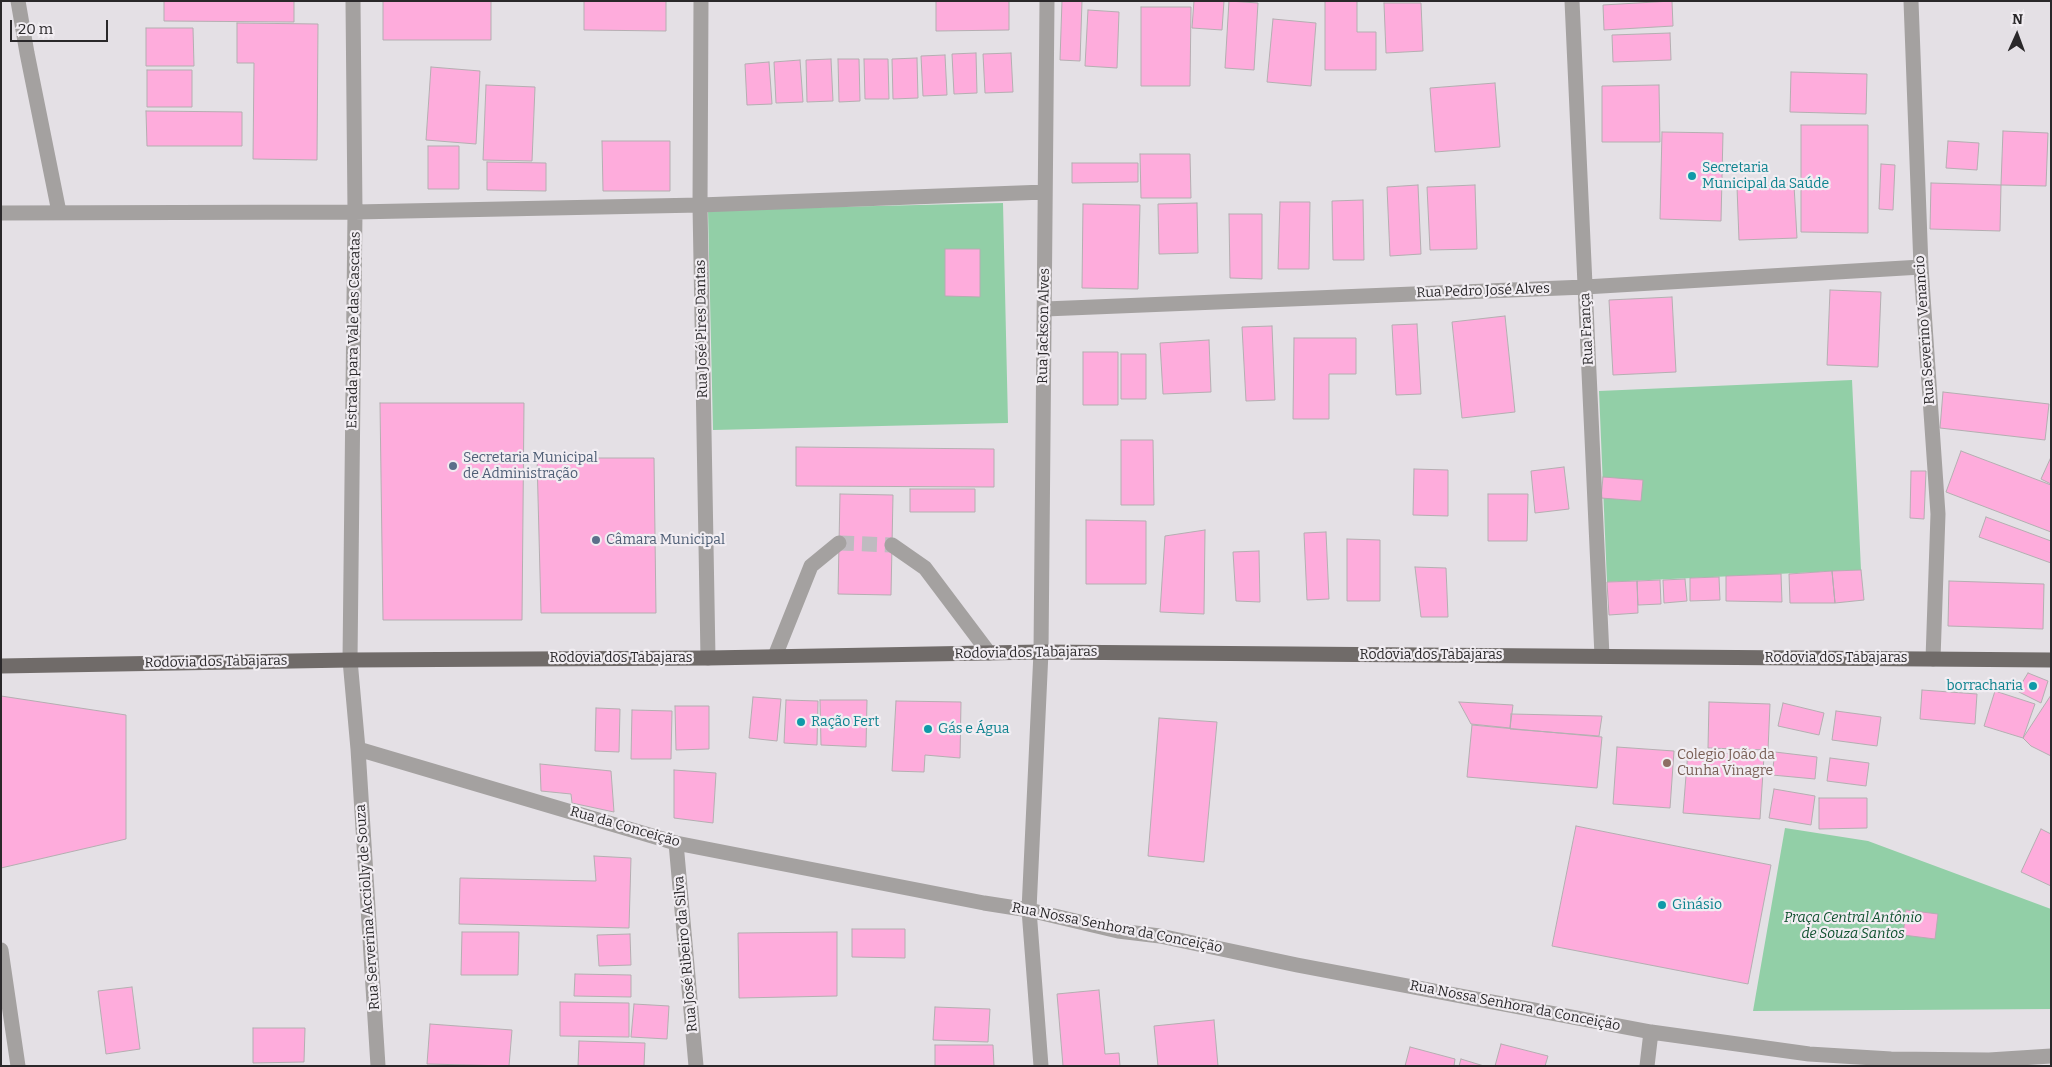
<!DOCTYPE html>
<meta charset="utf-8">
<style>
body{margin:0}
#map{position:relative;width:2052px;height:1067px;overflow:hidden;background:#e4e0e5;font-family:Bitter,serif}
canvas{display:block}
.frame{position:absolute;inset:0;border:2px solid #2a282a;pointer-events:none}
.north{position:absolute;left:1992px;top:10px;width:50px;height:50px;-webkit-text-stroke:4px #f1edf2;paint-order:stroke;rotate:2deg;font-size:14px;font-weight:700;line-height:20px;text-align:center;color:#2a282a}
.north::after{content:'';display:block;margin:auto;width:18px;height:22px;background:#2a282a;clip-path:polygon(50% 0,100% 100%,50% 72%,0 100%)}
.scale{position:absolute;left:10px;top:20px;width:98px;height:22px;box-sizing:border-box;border:2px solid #2a282a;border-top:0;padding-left:6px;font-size:15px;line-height:18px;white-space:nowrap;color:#2a282a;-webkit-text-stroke:4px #f1edf2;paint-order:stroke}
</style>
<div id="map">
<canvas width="2052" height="1067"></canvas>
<div class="frame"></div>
<div class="north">N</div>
<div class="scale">20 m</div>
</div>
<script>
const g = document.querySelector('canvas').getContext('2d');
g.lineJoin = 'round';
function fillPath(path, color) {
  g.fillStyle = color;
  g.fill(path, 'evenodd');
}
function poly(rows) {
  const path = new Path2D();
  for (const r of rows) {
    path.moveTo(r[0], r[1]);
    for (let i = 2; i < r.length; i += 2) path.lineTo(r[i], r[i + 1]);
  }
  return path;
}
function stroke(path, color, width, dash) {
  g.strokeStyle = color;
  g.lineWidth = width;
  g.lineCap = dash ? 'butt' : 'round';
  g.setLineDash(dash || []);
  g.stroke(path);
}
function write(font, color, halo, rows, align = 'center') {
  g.font = font + ' Bitter,serif';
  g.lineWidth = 4.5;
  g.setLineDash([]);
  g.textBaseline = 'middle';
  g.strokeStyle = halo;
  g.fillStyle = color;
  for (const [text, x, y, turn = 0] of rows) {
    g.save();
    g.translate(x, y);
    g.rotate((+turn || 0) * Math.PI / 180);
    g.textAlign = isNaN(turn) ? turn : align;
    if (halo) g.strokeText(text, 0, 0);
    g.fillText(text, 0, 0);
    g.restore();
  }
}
fillPath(poly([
 [1003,203,1008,423,713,430,708,210],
 [1852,380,1861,570,1607,582,1599,391],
 [1785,828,1868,841,2051,909,2051,1009,1753,1011]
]), '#92cfa7');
const building = poly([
 [164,1,294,1,294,22,164,21,164,1],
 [383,1,491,1,491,40,383,40,383,1],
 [584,1,666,1,666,31,584,30,584,1],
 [936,1,1009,1,1009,30,936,31,936,1],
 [1062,1,1082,1,1080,61,1060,60,1062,1],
 [1194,1,1224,1,1222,30,1192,28,1194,1],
 [1229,1,1258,3,1254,70,1225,68,1229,1],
 [1325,1,1357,1,1357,32,1376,32,1376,70,1325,70,1325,1],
 [1672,1,1673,26,1604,30,1603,5,1672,1],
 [1384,3,1421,3,1423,51,1386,53,1384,3],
 [1141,7,1191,7,1190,86,1141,86,1141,7],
 [1088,10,1119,12,1117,68,1085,66,1088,10],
 [1273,19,1316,23,1311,86,1267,82,1273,19],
 [237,23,318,24,317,160,253,159,254,63,237,63,237,23],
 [146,28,193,28,194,66,146,66,146,28],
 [1670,33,1671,60,1613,62,1612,35,1670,33],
 [976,53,977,93,954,94,952,54,976,53],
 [1011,53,1013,92,985,93,983,54,1011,53],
 [945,55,947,95,923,96,921,56,945,55],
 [917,58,918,98,893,99,892,59,917,58],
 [831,59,833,101,807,102,806,60,831,59],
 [838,59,859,59,860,101,839,102,838,59],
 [864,59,888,59,889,99,865,99,864,59],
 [800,60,803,102,776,103,774,62,800,60],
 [769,62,772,104,747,105,745,64,769,62],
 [431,67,480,71,476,144,426,140,431,67],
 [147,70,192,70,192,107,147,107,147,70],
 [1791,72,1867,74,1866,114,1790,112,1791,72],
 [1495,83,1500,147,1435,152,1430,88,1495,83],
 [486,85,535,87,532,161,483,160,486,85],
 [1659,85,1660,142,1602,142,1602,86,1659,85],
 [146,111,242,112,242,146,147,146,146,111],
 [1801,125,1868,125,1868,233,1801,232,1801,125],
 [2003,131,2048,133,2046,186,2001,185,2003,131],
 [1662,132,1723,133,1721,221,1660,219,1662,132],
 [602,141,670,141,670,191,603,191,602,141],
 [1948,141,1979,143,1977,170,1946,168,1948,141],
 [428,146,459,146,459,189,428,189,428,146],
 [1140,154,1190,154,1191,198,1141,198,1140,154],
 [487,162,546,163,546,191,487,190,487,162],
 [1072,163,1138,163,1138,182,1072,183,1072,163],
 [1881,164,1895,165,1893,210,1879,209,1881,164],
 [1931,183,2001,185,2000,231,1930,229,1931,183],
 [1418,185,1421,254,1390,256,1387,187,1418,185],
 [1475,185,1477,249,1430,250,1427,187,1475,185],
 [1794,185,1797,238,1739,240,1737,187,1794,185],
 [1363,200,1364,260,1333,260,1332,201,1363,200],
 [1280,202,1310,202,1309,269,1278,269,1280,202],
 [1197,203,1198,253,1159,254,1158,204,1197,203],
 [1083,204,1140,205,1138,289,1082,288,1083,204],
 [1229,214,1262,214,1262,279,1230,278,1229,214],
 [945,249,980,249,980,297,945,296,945,249],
 [1830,290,1881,292,1878,367,1827,365,1830,290],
 [1672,297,1676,372,1613,375,1609,300,1672,297],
 [1505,316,1515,412,1462,418,1452,322,1505,316],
 [1417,324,1421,394,1396,395,1392,325,1417,324],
 [1272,326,1275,400,1246,401,1242,327,1272,326],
 [1294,338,1356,338,1356,374,1329,374,1329,419,1293,419,1294,338],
 [1209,340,1211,392,1163,394,1160,343,1209,340],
 [1083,352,1118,352,1118,405,1083,405,1083,352],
 [1121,354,1146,354,1146,399,1121,399,1121,354],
 [1943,392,2049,404,2045,440,1940,428,1943,392],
 [380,403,524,403,522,620,383,620,380,403],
 [1121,440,1153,440,1154,505,1121,505,1121,440],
 [796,447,994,449,994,487,796,486,796,447],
 [1961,451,2051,485,2051,532,1946,492,1961,451],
 [2051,457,2051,484,2041,479,2051,457],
 [537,458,654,458,656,613,541,613,537,458],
 [1564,467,1569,509,1535,513,1531,471,1564,467],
 [1414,469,1448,470,1448,516,1413,515,1414,469],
 [1911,471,1926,471,1924,519,1910,518,1911,471],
 [1603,477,1643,480,1641,501,1601,498,1603,477],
 [910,489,975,489,975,512,910,512,910,489],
 [840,494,893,495,891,595,838,594,840,494],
 [1488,494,1528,494,1527,541,1488,541,1488,494],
 [1986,517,2051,541,2051,563,1979,537,1986,517],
 [1086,520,1146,521,1146,584,1086,584,1086,520],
 [1205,530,1204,614,1160,612,1165,536,1205,530],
 [1326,532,1329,599,1307,600,1304,533,1326,532],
 [1347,539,1380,540,1380,601,1347,601,1347,539],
 [1259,551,1260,602,1236,601,1233,552,1259,551],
 [1415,567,1446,568,1448,617,1421,617,1415,567],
 [1861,570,1864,600,1835,603,1832,571,1861,570],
 [1832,571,1835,603,1790,603,1789,574,1832,571],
 [1781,574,1782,602,1726,601,1726,576,1781,574],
 [1719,577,1720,600,1690,601,1690,578,1719,577],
 [1685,579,1687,601,1664,603,1663,580,1685,579],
 [1660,580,1661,604,1638,605,1637,581,1660,580],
 [1637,581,1638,613,1609,615,1607,582,1637,581],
 [1949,581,2044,584,2043,629,1948,626,1949,581],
 [2028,673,2048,681,2041,703,2017,691,2028,673],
 [1922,690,1977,694,1975,724,1920,719,1922,690],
 [1995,691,2035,704,2023,738,1984,726,1995,691],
 [2051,695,2051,756,2031,746,2023,738,2051,695],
 [1,696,126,715,126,839,1,868,1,696],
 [753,697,781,699,777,741,749,738,753,697],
 [786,700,818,701,817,745,784,743,786,700],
 [820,700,867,700,866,747,821,745,820,700],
 [896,701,961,702,960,758,925,755,924,772,892,771,896,701],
 [1459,702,1513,705,1510,728,1471,724,1459,702],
 [1709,702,1770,704,1768,750,1708,748,1709,702],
 [1783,703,1824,713,1819,735,1778,726,1783,703],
 [675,706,709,706,709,749,676,750,675,706],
 [596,708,620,709,619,752,595,751,596,708],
 [632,710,672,711,671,759,631,759,632,710],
 [1836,711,1881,717,1877,746,1832,740,1836,711],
 [1511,714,1602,716,1599,736,1510,729,1511,714],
 [1159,718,1217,722,1204,862,1148,856,1159,718],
 [1472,725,1602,737,1597,788,1467,777,1472,725],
 [1617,747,1674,751,1670,808,1613,804,1617,747],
 [1688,751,1764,756,1760,819,1683,813,1688,751],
 [1775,752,1817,757,1815,779,1772,775,1775,752],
 [1830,758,1869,763,1866,786,1827,781,1830,758],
 [540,764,611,771,614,812,572,803,571,794,541,791,540,764],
 [674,770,716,773,713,823,674,818,674,770],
 [1774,789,1815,796,1811,825,1769,818,1774,789],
 [1819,798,1867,798,1867,828,1819,829,1819,798],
 [1576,826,1771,865,1748,984,1552,946,1576,826],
 [2041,829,2051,834,2051,886,2021,872,2041,829],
 [594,856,631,858,629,928,459,924,460,878,596,881,594,856],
 [1906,910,1938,914,1935,939,1903,935,1906,910],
 [852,929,905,929,905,958,852,957,852,929],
 [462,932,519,932,518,975,461,975,462,932],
 [837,932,837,996,739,998,738,933,837,932],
 [630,934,631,965,599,966,597,935,630,934],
 [575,974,631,975,631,997,574,996,575,974],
 [132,987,140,1049,106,1054,98,991,132,987],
 [1099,990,1105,1054,1119,1053,1120,1066,1063,1066,1057,994,1099,990],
 [560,1002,629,1003,629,1037,560,1036,560,1002],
 [634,1004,669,1006,667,1039,631,1037,634,1004],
 [935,1007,990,1009,988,1042,933,1040,935,1007],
 [1214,1020,1218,1066,1158,1066,1154,1026,1214,1020],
 [430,1024,512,1030,509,1066,427,1064,430,1024],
 [253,1028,305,1028,304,1062,253,1063,253,1028],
 [579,1041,645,1043,644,1066,578,1066,579,1041],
 [1501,1044,1548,1056,1545,1066,1495,1066,1501,1044],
 [935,1045,993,1045,994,1066,935,1066,935,1045],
 [1410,1047,1455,1059,1454,1066,1405,1066,1410,1047],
 [1461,1059,1484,1066,1459,1066,1461,1059]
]);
fillPath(building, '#feacdc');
stroke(building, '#b4aeb1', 1);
stroke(poly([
 [839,543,892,545]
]), '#bfbbc0', 15, [15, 8]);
stroke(poly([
 [18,1,27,53,59,212],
 [353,1,355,212,350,660,358,749,676,843,984,903,1029,910,1118,931,1160,936,1297,965,1651,1032,1809,1054,1891,1059,1989,1060,2051,1056],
 [701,1,700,205,708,658],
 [1572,1,1602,656],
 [1911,1,1921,267,1938,514,1933,659],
 [1,213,355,212,700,205,1045,192],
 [1045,309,1585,287,1921,267],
 [892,545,925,568,989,653],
 [775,656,811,566,839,543],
 [358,749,378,1066],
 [676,843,696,1066],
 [1,950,18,1066],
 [1041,1066,1029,910,1041,652,1047,1],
 [1647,1066,1651,1032]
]), '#a4a1a0', 15);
stroke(poly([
 [1,666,350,660,708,658,1041,652,2051,660]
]), '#706b69', 15);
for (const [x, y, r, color] of [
 [1692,176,5,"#0f9aa8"],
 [453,466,5,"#5c6f8a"],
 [596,540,5,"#5c6f8a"],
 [2033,686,5,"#0f9aa8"],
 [801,722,5,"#0f9aa8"],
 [928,729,5,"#0f9aa8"],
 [1667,763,5,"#8d6e63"],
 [1662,905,5,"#0f9aa8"]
]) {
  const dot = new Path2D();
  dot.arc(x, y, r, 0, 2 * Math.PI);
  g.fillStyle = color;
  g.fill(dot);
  stroke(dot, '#f1edf2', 2);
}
write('14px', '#0d838f', '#f1edf2', [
 ["Secretaria",1702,168],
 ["Municipal da Saúde",1702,184],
 ["borracharia",2023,686,"right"],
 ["Ração Fert",811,722],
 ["Gás e Água",938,729],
 ["Ginásio",1672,905]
], 'left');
write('14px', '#2a282a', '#f1edf2', [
 ["Rua Pedro José Alves",1483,291,-2],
 ["Rua Jackson Alves",1044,326,-89],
 ["Rua José Pires Dantas",702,329,-91],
 ["Rua França",1587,329,-93],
 ["Estrada para Vale das Cascatas",354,330,-89],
 ["Rua Severino Venancio",1925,330,-94],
 ["Rodovia dos Tabajaras",1026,653,-1],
 ["Rodovia dos Tabajaras",1431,655],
 ["Rodovia dos Tabajaras",621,658],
 ["Rodovia dos Tabajaras",1836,658],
 ["Rodovia dos Tabajaras",216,662,-1],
 ["Rua da Conceição",625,827,16],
 ["Rua Serverina Acciolly de Souza",368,907,-94],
 ["Rua Nossa Senhora da Conceição",1117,928,11],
 ["Rua José Ribeiro da Silva",686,954,-95],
 ["Rua Nossa Senhora da Conceição",1515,1006,11]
]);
write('14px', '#4e5e75', '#f1edf2', [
 ["Secretaria Municipal",463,458],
 ["de Administração",463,474],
 ["Câmara Municipal",606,540]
], 'left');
write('14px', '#785e54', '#f1edf2', [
 ["Colegio João da",1677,755],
 ["Cunha Vinagre",1677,771]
], 'left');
write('italic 14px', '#10512f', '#f1edf2', [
 ["Praça Central Antônio",1853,918],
 ["de Souza Santos",1853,934]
]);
</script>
